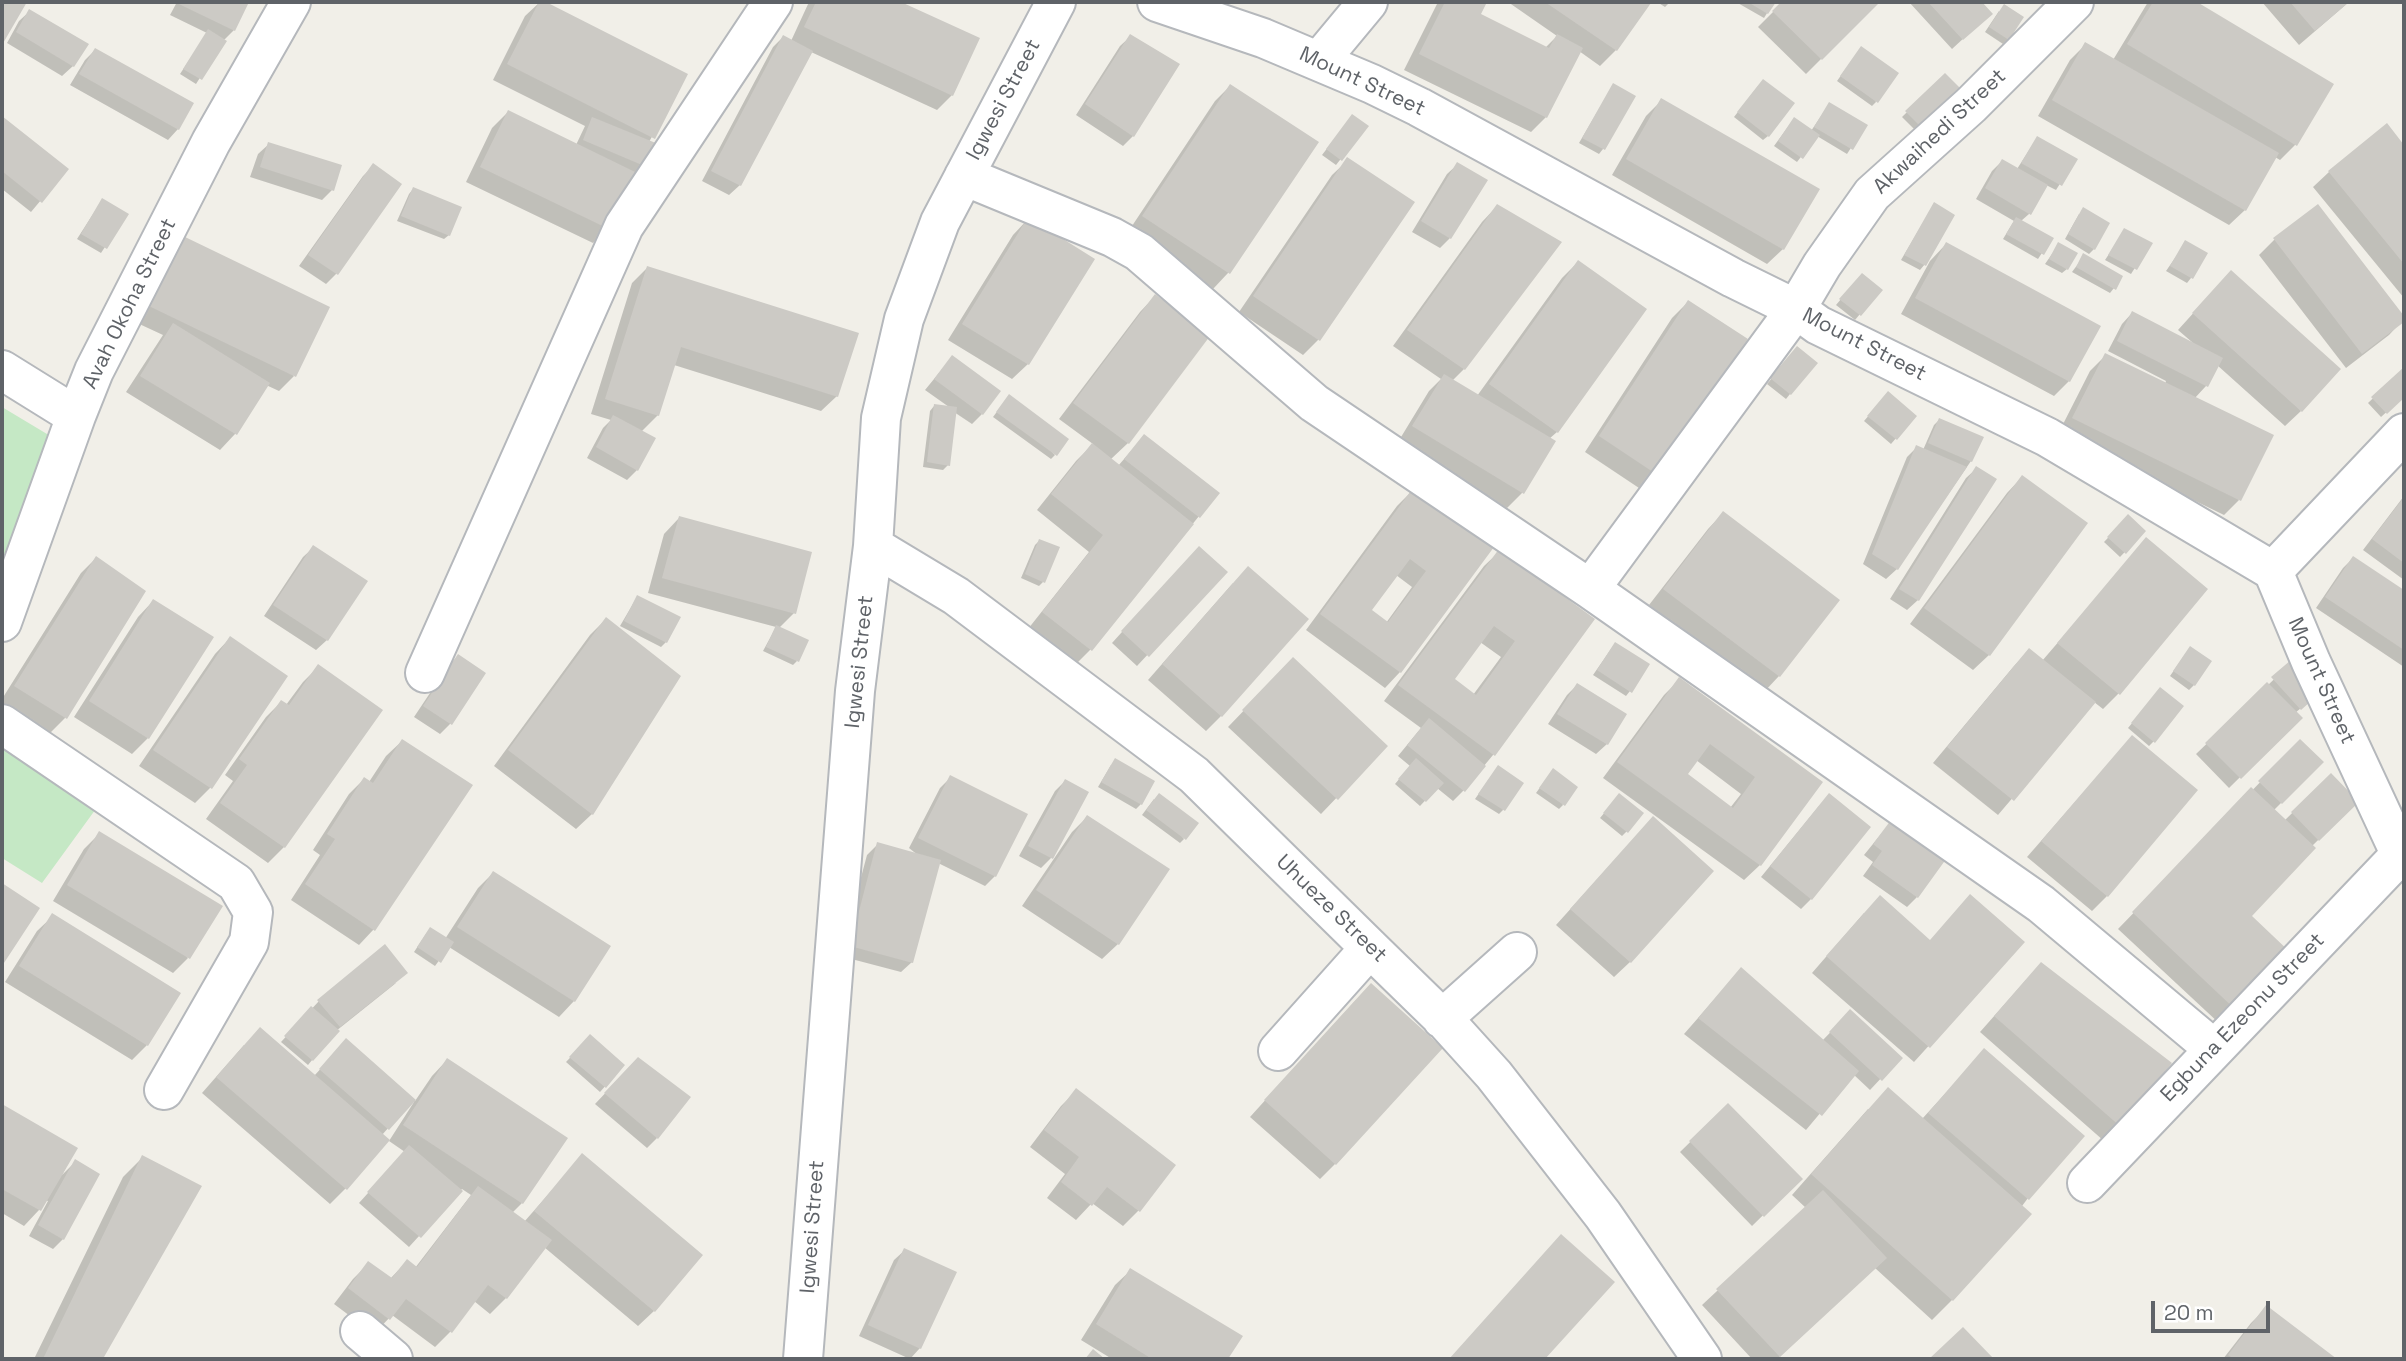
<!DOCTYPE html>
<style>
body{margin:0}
#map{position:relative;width:2406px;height:1361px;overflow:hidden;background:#f1efe8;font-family:"Space Grotesk",sans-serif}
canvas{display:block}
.frame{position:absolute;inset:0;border:4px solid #5f6368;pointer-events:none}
.scale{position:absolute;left:2151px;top:1301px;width:119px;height:32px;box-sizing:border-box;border:4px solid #5f6368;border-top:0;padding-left:9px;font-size:21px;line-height:24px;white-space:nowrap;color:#5f6368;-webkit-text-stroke:5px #fff;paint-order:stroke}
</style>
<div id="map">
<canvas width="2406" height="1361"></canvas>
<div class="frame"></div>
<div class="scale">20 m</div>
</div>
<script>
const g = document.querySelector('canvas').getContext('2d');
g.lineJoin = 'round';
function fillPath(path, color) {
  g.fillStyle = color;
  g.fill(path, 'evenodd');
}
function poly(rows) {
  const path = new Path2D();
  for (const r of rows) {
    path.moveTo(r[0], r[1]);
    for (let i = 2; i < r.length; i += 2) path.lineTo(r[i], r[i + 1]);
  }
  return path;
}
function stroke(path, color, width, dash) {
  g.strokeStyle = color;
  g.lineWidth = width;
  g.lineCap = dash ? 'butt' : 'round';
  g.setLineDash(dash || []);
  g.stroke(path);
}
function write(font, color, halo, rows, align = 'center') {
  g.font = font + ' "Space Grotesk",sans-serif';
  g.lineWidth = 5;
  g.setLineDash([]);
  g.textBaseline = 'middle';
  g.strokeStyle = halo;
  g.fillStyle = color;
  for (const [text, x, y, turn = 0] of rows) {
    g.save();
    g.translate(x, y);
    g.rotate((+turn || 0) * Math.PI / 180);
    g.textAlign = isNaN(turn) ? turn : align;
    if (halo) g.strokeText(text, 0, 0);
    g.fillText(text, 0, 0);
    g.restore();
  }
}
fillPath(poly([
 [2,407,52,437,21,523,2,559],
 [2,744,98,806,42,883,2,858]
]), '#c5e8c5');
fillPath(poly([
 [177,2,247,2,234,30,223,41,196,84,180,74,207,33,170,15],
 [540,2,686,75,649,142,661,147,608,228,593,243,466,182,492,128,508,112,576,145,585,126,493,80,525,16],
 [809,2,897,2,978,39,952,95,937,110,811,52,740,185,729,195,702,181,773,47,783,37,791,41],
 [1438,2,1485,2,1479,15,1545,48,1557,36,1508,2,1649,3,1616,50,1600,66,1579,51,1546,117,1531,132,1404,70],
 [1657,2,1670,2,1665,7],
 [1736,2,1774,2,1764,18],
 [1783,2,1878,2,1806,74,1758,27],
 [1909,2,1979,2,1990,14,1952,49],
 [2148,2,2193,2,2332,85,2295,145,2280,160,2275,157,2245,210,2229,225,2038,116,2070,60,2086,44,2113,60],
 [2262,2,2349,2,2299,45],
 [30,11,73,66,62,76,7,43,19,21],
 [1999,11,2008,39,2003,44,1985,32],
 [1131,36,1133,136,1123,146,1076,115,1120,46],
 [95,50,178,129,168,140,70,85,85,60],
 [1857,53,1876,102,1872,106,1837,81],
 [1945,75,1919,134,1902,117],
 [1613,85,1603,149,1599,154,1579,143],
 [1230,86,1316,142,1228,273,1213,289,1128,232,1215,101],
 [1758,86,1768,136,1763,140,1734,117],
 [1662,100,1783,249,1767,264,1612,175,1646,116],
 [1829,104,1865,126,1847,154,1817,136,1797,162,1774,146,1790,124,1811,131],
 [2,118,67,169,31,212,2,189],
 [1348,121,1366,127,1336,165,1322,155],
 [2386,126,2404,148,2404,298,2313,187,2329,172],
 [2037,138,2075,160,2056,190,2046,185,2029,214,2021,221,2051,239,2038,259,2003,239,2014,221,1976,199,1992,171,2002,161,2017,169],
 [269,144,332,190,322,200,250,177,258,154],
 [1348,160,1318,340,1303,355,1239,312,1332,175],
 [1458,164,1450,238,1440,248,1412,232,1447,174],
 [373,166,336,274,326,284,299,266,363,176],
 [413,189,449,235,444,239,397,221,409,194],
 [102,200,126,215,101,253,77,239],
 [1934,204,1925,264,1920,270,1901,260],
 [1497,206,1464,369,1452,381,1477,396,1562,278,1578,262,1557,432,1549,439,1522,493,1507,508,1398,442,1429,391,1441,379,1393,346,1482,222],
 [2318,206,2404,319,2389,335,2346,368,2259,255,2274,240],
 [2079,214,2094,249,2089,254,2065,239],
 [1028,219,1028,364,1012,379,948,340,1013,235],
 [2125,230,2150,244,2131,274,2105,260],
 [2186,242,2191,278,2187,283,2166,271],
 [1946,244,2069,381,2054,396,1901,314,1930,261],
 [2059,244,2067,269,2062,273,2045,264],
 [168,254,294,376,279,391,266,385,235,434,220,450,126,392,163,335,135,322],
 [2084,256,2114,288,2110,293,2072,272],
 [647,268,837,396,821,411,674,365,658,415,641,432,637,470,627,480,587,458,603,428,611,420,591,414,632,283],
 [1857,280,1880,290,1855,320,1836,305],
 [2216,288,2301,411,2285,426,2217,365,2206,386,2194,399,2239,500,2224,515,2058,434,2090,371,2106,355,2165,384,2166,381,2108,351,2122,324,2132,313,2193,343,2178,330],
 [1155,296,1128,443,1110,460,1118,466,1144,436,1217,494,1090,650,1075,665,1028,629,1089,552,1037,510,1076,461,1093,444,1059,419,1140,312],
 [1688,302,1746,340,1642,490,1585,452,1672,318],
 [1793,353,1790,394,1786,399,1767,384],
 [952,357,982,414,972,424,954,412,948,465,943,470,923,467,930,411,934,406,949,407,925,390],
 [2404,369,2404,396,2381,417,2368,403],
 [1884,398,1915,416,1891,444,1864,421],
 [1005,401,1055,455,1051,459,993,417],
 [1939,420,1971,461,1897,569,1886,579,1863,564,1907,457,1917,447,1923,450,1934,425],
 [1977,468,1918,600,1907,610,1890,599,1966,478],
 [2022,477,1989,655,1973,670,1910,624,2007,493],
 [1413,490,1492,548,1400,672,1385,688,1306,630,1397,506],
 [1396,575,1412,587,1386,623,1369,611],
 [2404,496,2404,580,2363,550],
 [1723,513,1838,600,1779,676,1764,692,1649,605,1708,529],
 [2128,517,2144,532,2120,557,2104,542],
 [679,518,794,613,779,628,797,661,793,665,763,651,776,627,648,593,664,534],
 [2146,540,2206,590,2118,694,2103,709,2094,702,1998,815,1933,763,2014,666,2029,650,2042,661],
 [1039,541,1043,582,1039,586,1021,578,1035,545],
 [314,547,327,640,316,650,264,616,303,557],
 [1500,551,1593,619,1493,755,1463,791,1453,801,1437,788,1420,806,1395,784,1410,766,1398,756,1421,728,1384,701,1484,566],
 [1480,642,1501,657,1473,695,1453,680],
 [96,558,65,718,50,733,2,703,2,699,81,573],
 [1189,558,1225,572,1137,666,1112,643],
 [2353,558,2404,592,2404,667,2316,608,2343,568],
 [1233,583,1221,716,1206,731,1148,680],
 [637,597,666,642,661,647,620,626],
 [153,601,148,738,132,754,74,717,138,617],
 [606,619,592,814,576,829,494,766,590,635],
 [230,638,286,677,210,788,195,803,139,766,215,654],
 [1611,649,1630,691,1626,696,1593,675],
 [2186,653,2194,685,2189,690,2170,676],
 [458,656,450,724,440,734,414,717,448,666],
 [2291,663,2313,698,2295,713,2300,718,2229,788,2196,754],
 [318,667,381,711,284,847,268,863,206,819,233,781,225,775,266,717,281,702,286,705,303,682],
 [1278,675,1386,746,1321,814,1228,727],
 [1679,680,1821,782,1760,865,1744,880,1603,778,1664,695],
 [1696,760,1741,794,1730,808,1685,774],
 [1577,685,1607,744,1596,754,1548,724,1567,695],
 [2156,694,2154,741,2149,746,2128,728],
 [2132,737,2107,896,2092,911,2027,857],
 [402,741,374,929,359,945,291,900,320,855,313,850,349,794,364,779,369,782,386,756],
 [2300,741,2322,762,2273,811,2284,821,2331,775,2357,802,2312,846,2249,916,2290,954,2221,1025,2118,929],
 [1111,765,1141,804,1136,809,1098,787],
 [1494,772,1503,810,1499,814,1475,799],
 [1549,775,1563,805,1559,809,1536,793],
 [950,778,995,876,985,886,938,863,912,962,901,972,840,956,867,855,878,844,919,856,909,848,940,788],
 [1065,781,1051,858,1041,868,1019,856,1055,791],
 [1154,799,1184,839,1180,843,1142,815],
 [1615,800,1627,831,1622,836,1600,818],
 [1819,806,1811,899,1801,909,1761,877],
 [1087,817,1118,944,1102,959,1022,906,1072,832],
 [1894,818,1917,897,1907,907,1863,876,1873,862,1864,855],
 [99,834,188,958,173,973,53,901,84,849],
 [1638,834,1630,962,1614,977,1556,925],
 [493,873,574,1001,559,1017,449,947,435,966,414,952,426,934,445,939,478,888],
 [1864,913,1929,941,2022,943,1914,1062,1812,973],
 [53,916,147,1045,132,1060,5,982,37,931],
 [1741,969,1822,1041,1850,1012,1900,1058,1870,1090,1853,1074,1806,1130,1684,1034],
 [2026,980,2170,1064,2104,1141,1980,1032],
 [396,983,336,1031,308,1065,281,1042,319,1001],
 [1356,1000,1335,1164,1320,1179,1250,1117],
 [590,1037,623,1066,600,1092,566,1062],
 [346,1041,415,1101,432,1076,447,1060,522,1203,512,1213,524,1222,582,1156,654,1311,638,1326,544,1247,506,1298,490,1314,474,1301,450,1332,435,1347,392,1315,374,1334,334,1304,353,1279,368,1264,390,1279,407,1261,415,1268,471,1195,462,1189,409,1247,359,1203,405,1152,389,1141,414,1102,412,1101,382,1135,346,1188,330,1204,202,1093,244,1045,314,1076],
 [1984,1051,2028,1198,1952,1300,1932,1320,1875,1268,1777,1359,1752,1359,1702,1305,1806,1208,1792,1195,1868,1109,1922,1119],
 [628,1069,657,1138,647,1148,595,1104],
 [1076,1091,1173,1165,1138,1211,1123,1226,1092,1203,1076,1220,1047,1198,1065,1174,1030,1147,1061,1106],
 [1728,1105,1800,1179,1752,1226,1680,1152],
 [2,1106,76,1149,62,1175,75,1162,63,1239,53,1249,29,1236,48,1201,45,1200,39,1210,24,1226,2,1213],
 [143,1157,101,1358,106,1359,34,1359,123,1177],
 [905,1250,920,1348,910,1359,859,1336,894,1260],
 [1131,1270,1240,1337,1226,1359,1112,1359,1081,1340,1115,1285],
 [2266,1308,2334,1359,2223,1359,2251,1323]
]), '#0003');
fillPath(poly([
 [2,2,27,2,2,45],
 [181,2,249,2,235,31,179,4],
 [539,2,546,2,688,74,655,139,507,64],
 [816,2,901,2,980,38,953,96,804,27],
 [1445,2,1487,2,1481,14,1549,48,1557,34,1583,48,1547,118,1419,54],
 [1545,2,1650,2,1651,3,1617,51],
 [1748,2,1776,2,1768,14],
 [1781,2,1880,2,1822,60,1772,11],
 [1928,2,1982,2,1993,14,1963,40],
 [2153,2,2197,2,2334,84,2297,146,2127,44],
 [2290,2,2349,2,2315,31],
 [2004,4,2024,17,2009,40,1989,27],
 [29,9,89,44,74,67,16,32],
 [208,29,227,41,202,80,183,69],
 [1130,34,1180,64,1134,137,1085,104],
 [783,35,813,51,741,186,711,171],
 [2085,42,2279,153,2246,211,2052,100],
 [1861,46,1899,73,1878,103,1840,76],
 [95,48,194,103,179,130,79,74],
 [1945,73,1964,92,1925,131,1905,111],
 [1763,79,1795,103,1769,137,1737,112],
 [1613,83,1636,96,1605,150,1582,138],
 [1230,84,1319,142,1230,274,1142,216],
 [1661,98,1820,189,1784,250,1626,159],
 [1829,102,1868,125,1853,150,1814,127],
 [508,110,637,173,609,229,480,167],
 [1352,114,1369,126,1342,161,1326,149],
 [2,116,69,169,42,203,2,171],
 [592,117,663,146,654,170,583,140],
 [1794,117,1820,135,1803,159,1778,141],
 [2387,123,2404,145,2404,264,2328,171],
 [2037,136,2078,159,2062,186,2021,163],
 [268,142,342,165,334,191,260,167],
 [1347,157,1415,202,1320,341,1253,296],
 [2002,159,2048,185,2031,215,1985,188],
 [1457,162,1488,180,1451,239,1421,221],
 [373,163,402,184,338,275,308,255],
 [413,187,462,207,450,236,401,216],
 [102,198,129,214,107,249,81,234],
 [1934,202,1955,215,1926,266,1904,255],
 [1497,204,1562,242,1465,370,1407,330],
 [2318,204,2404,316,2404,322,2362,354,2273,238],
 [2083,207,2110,223,2095,250,2068,234],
 [1028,217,1095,259,1029,365,962,324],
 [2016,217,2054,238,2044,255,2006,234],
 [2124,228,2153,243,2137,270,2108,255],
 [183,236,330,307,296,377,149,306],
 [2185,240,2208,253,2193,279,2170,266],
 [1946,242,2101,326,2070,382,1915,298],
 [2058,242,2078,253,2068,270,2049,259],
 [2083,253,2123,276,2116,290,2076,267],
 [1578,260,1647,309,1558,433,1489,384],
 [647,266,859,333,838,397,681,347,659,416,605,399],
 [2231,270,2341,369,2302,412,2192,313],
 [1862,273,1883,290,1861,316,1839,299],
 [1155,294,1210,336,1129,444,1073,403],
 [1688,300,1748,339,1659,476,1599,436],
 [2132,311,2223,358,2208,387,2117,341],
 [173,323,270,383,237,435,140,376],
 [1797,346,1818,363,1791,395,1770,378],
 [2105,353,2274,435,2241,501,2072,418],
 [952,355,1001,391,983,415,934,379],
 [2404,367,2404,398,2387,414,2371,397],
 [1444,374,1556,441,1524,494,1412,426],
 [1888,391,1917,416,1897,440,1867,416],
 [1009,394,1069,439,1057,456,996,412],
 [934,404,957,407,950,466,927,462],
 [613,415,656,438,638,471,596,447],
 [1939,418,1984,437,1972,462,1928,443],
 [1144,434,1220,493,1200,518,1124,459],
 [1092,443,1194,524,1092,651,1042,612,1103,535,1051,494],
 [1916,445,1967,467,1898,570,1872,554],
 [1976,466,1997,479,1919,601,1899,589],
 [2022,475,2088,523,1990,656,1924,608],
 [1413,488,1494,547,1401,673,1320,614],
 [1410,559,1426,571,1388,622,1372,610],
 [2404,497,2404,563,2372,539],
 [1723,511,1840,600,1780,677,1663,589],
 [2128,514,2146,531,2126,554,2107,537],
 [679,516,812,552,796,614,662,578],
 [2146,537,2208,589,2120,695,2057,643],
 [1039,539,1060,547,1045,583,1025,574],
 [313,545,368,581,328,641,273,605],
 [1199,546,1228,572,1149,657,1121,631],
 [1499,549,1595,619,1495,756,1398,685],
 [1494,626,1515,641,1476,695,1455,679],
 [96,556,146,591,67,719,14,686],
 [2353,556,2404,590,2404,650,2325,597],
 [1248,566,1309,619,1222,717,1162,664],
 [637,595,681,617,667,643,624,621],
 [153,599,214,637,149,739,89,701],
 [606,617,681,676,593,815,508,750],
 [776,625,809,640,799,662,766,647],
 [230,636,288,676,212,789,153,750],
 [1615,642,1650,664,1632,693,1597,670],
 [2190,646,2212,661,2195,686,2173,671],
 [2029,648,2096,702,2014,801,1947,747],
 [458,654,486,673,452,725,423,706],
 [1293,657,1388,746,1338,800,1242,710],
 [2291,660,2320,693,2301,710,2271,677],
 [318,664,383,710,285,848,220,803,247,765,239,759,281,700,289,705],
 [1679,677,1823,782,1761,866,1617,762],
 [1710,744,1755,777,1733,808,1688,774],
 [2267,682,2303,718,2241,779,2205,743],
 [1577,683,1627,714,1608,745,1557,714],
 [2160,687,2184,706,2155,743,2131,723],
 [1429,718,1486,766,1465,792,1407,745],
 [2132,735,2198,790,2108,897,2041,841],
 [402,739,473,785,375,931,305,884,335,839,327,834,364,777,373,783],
 [2300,739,2324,762,2282,804,2258,781],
 [1115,758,1155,781,1142,805,1101,782],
 [1416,758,1444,783,1426,802,1398,779],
 [1498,765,1524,783,1505,811,1478,794],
 [1553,768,1578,787,1565,806,1539,788],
 [2331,773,2359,802,2319,841,2291,812],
 [950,775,1028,814,996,877,918,838],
 [1065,779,1089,792,1053,859,1028,846],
 [2251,787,2316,848,2252,916,2292,954,2237,1011,2132,912],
 [1159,793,1199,823,1186,840,1146,810],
 [1619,793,1644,813,1628,833,1603,813],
 [1829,793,1871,827,1812,900,1770,866],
 [1087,815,1170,869,1119,945,1036,890],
 [1653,816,1714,871,1631,963,1570,909],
 [1894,816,1949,855,1918,898,1872,865,1882,851,1873,844],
 [99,831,223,906,190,959,67,885],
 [877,842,941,860,913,963,850,946],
 [493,871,611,946,575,1002,457,927],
 [2,883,40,908,2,966],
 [1970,894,2025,942,1930,1048,1826,956,1880,895,1930,940],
 [52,913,181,993,148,1046,19,966],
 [430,927,454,942,441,963,417,947],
 [385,944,408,973,340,1027,317,1000],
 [2041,962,2172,1063,2121,1127,1994,1016],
 [1741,967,1859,1071,1822,1116,1698,1018],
 [1371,983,1443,1048,1336,1165,1264,1100],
 [311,1006,340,1031,313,1061,284,1036],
 [1850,1009,1903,1058,1882,1081,1829,1032],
 [260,1027,390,1140,347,1190,216,1077],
 [590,1034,625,1065,606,1088,569,1057],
 [346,1038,416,1100,389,1130,319,1069],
 [1984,1048,2085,1136,2029,1200,1928,1113],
 [638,1057,691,1097,658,1139,604,1093],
 [447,1058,568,1138,523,1204,403,1125],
 [1888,1087,2032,1214,1953,1301,1811,1174],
 [1076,1088,1176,1165,1140,1212,1107,1187,1092,1206,1061,1182,1079,1157,1044,1130],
 [1728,1103,1803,1179,1764,1217,1689,1141],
 [2,1104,78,1148,41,1211,2,1189],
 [409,1145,463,1191,421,1238,367,1192],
 [582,1153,703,1255,655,1312,534,1211],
 [142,1155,202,1186,104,1357,110,1359,43,1359],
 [75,1159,100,1174,64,1240,38,1225],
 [478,1186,552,1240,507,1299,488,1285,452,1333,406,1299,390,1320,348,1288,368,1261,392,1278,407,1259,417,1267],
 [1823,1190,1887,1258,1780,1357,1716,1289],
 [1561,1234,1615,1282,1545,1359,1449,1359],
 [904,1248,957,1272,921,1349,868,1325],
 [1130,1268,1243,1336,1228,1359,1152,1359,1096,1324],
 [2266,1305,2337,1359,2234,1359,2228,1355],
 [1963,1327,1994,1359,1929,1359],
 [1093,1349,1105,1359,1085,1359]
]), '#cccac5');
const minor = poly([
 [1157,2,1263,38,1372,84,1419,107,1733,278,1796,309,1818,325,2047,437,2273,571,2311,662,2404,862],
 [1319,61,1368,2],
 [964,176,1112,237,1139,252,1314,403,1590,589,2041,904,2214,1049],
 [2,370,76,416],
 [873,546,956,596,1194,775,1370,948,1447,1023,1494,1075,1603,1215,1702,1359],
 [2273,571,2404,433],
 [1590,589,1796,309,1822,265,1872,194,1971,105,2074,2],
 [2,622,76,416,94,371,211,142,291,2],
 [425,673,624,226,773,2],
 [2,724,236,883,253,912,249,942,164,1090],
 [1442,1019,1517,952],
 [1278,1051,1370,948],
 [2087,1183,2401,854],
 [360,1331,393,1359],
 [803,1359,855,691,873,546,881,418,904,319,940,222,1056,2]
]);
stroke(minor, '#b5b8bc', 42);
stroke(minor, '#fff', 38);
write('21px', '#5f6368', '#fff', [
 ["Mount Street",1362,82,25],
 ["Igwesi Street",1004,100,-62],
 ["Akwaihedi Street",1940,132,-43],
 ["Avah Okoha Street",130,304,-64],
 ["Mount Street",1864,345,27],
 ["Igwesi Street",860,662,-84],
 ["Mount Street",2321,681,66],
 ["Uhueze Street",1331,909,44],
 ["Egbuna Ezeonu Street",2243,1018,-46],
 ["Igwesi Street",813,1227,-86]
]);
</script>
